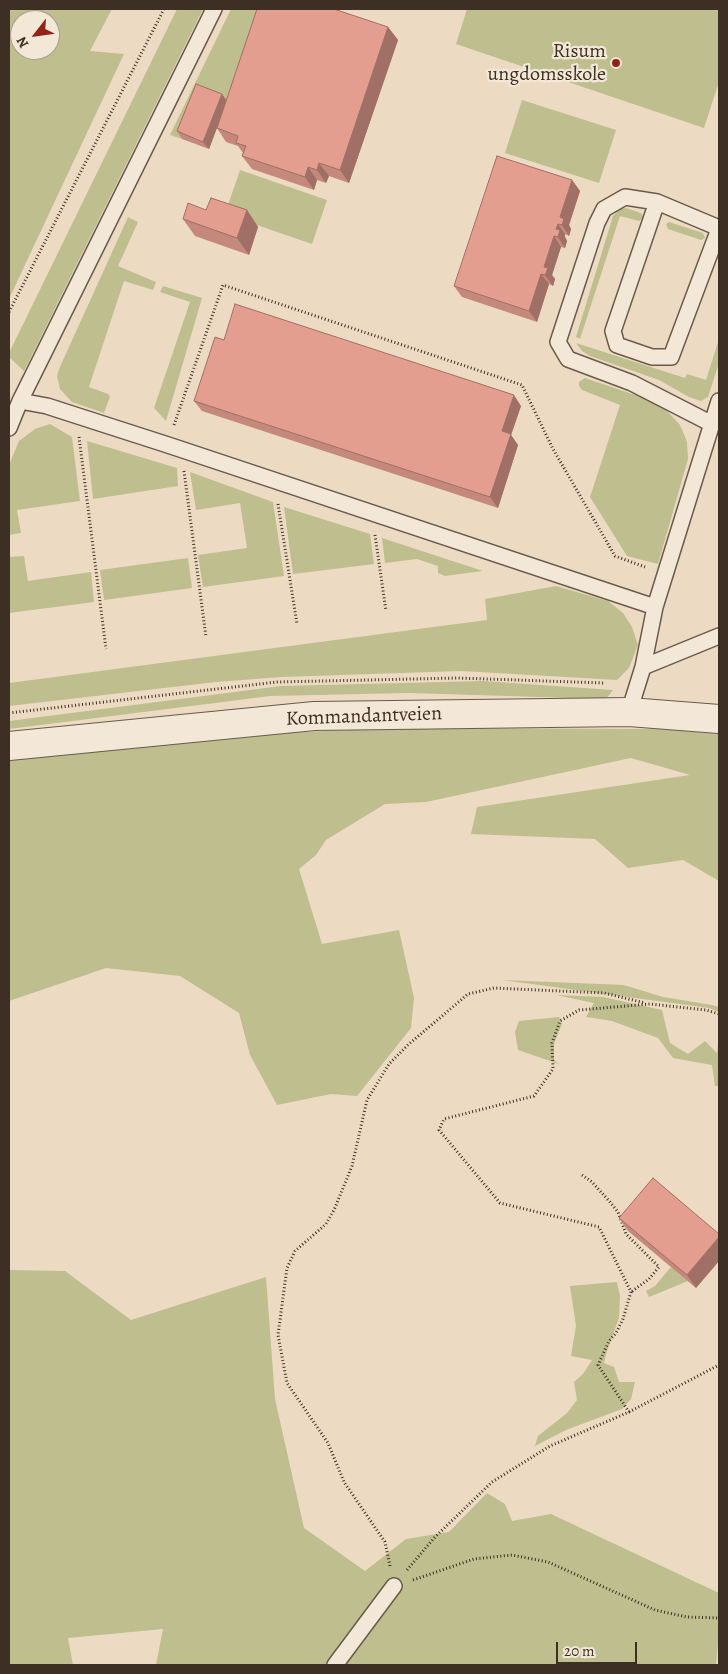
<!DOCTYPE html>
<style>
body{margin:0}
#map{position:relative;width:728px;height:1674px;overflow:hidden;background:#ecdbc2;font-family:Alegreya,serif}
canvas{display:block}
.frame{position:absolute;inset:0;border:10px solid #3e2f24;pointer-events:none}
.north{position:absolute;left:10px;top:10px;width:50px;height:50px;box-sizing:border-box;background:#f3e8d7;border:1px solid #ab9e8f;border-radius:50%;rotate:240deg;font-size:14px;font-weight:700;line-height:20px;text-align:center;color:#3e2f24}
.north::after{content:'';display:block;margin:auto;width:18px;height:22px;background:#8f2418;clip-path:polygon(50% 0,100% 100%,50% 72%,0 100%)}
.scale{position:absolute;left:556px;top:1642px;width:81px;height:22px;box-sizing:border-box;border:2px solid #3e2f24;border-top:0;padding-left:6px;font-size:15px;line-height:18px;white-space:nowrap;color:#3e2f24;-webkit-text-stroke:4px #f3e8d7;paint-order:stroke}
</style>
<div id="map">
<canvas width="728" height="1674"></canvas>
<div class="frame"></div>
<div class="north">N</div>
<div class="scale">20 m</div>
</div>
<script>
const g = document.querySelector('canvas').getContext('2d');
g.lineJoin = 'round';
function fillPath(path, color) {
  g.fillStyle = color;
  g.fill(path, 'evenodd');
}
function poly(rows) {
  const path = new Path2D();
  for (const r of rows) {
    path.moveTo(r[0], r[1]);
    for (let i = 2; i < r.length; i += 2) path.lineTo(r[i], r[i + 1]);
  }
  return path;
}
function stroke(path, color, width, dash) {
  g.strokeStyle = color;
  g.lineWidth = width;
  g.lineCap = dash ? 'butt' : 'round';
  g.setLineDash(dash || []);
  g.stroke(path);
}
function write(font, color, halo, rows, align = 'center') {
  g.font = font + ' Alegreya,serif';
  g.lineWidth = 4.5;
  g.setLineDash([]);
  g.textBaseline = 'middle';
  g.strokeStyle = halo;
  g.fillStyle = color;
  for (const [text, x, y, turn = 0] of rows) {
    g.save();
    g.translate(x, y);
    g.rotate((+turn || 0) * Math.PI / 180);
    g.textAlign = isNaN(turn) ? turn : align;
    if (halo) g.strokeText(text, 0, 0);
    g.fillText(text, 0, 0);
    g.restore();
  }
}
fillPath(poly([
 [9,9,112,9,90,51,124,54,9,299],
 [20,20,50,20,50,50,20,50],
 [177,9,203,9,24,371,9,357,9,353],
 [231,9,260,9,227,101,201,91,182,139,170,135],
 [467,9,719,9,719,82,704,128,456,44],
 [522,100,616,130,599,183,505,153],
 [240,170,327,200,312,244,225,214],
 [626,208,638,212,642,214,643,218,639,221,620,216,580,339,576,337,613,216,620,209],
 [128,217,138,222,118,266,156,282,153,290,124,281,89,387,108,394,110,397,104,413,72,402,60,389,57,376,59,369],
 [669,222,703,233,705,238,701,240,668,229,666,224],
 [163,286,202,298,166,421,154,408,190,302,160,292],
 [719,339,719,363,708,397,701,401,689,397,659,380,590,356,582,351,576,343,685,378,687,374,706,380],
 [585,378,653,401,667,411,680,425,683,432,687,442,688,459,658,564,627,556,590,497,620,405,582,390,579,386,579,382],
 [50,424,72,437,80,501,17,510,21,533,9,535,9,465,19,441,35,429],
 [87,441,177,468,178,486,93,499],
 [190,472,273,502,284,576,203,587,198,555,247,548,240,503,196,510],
 [284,507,370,534,374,564,293,574],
 [382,538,483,571,445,576,438,573,438,566,417,559,385,563],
 [24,556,28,581,91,572,94,602,9,613,9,557],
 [188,558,192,588,104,600,100,570],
 [556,586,608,601,623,613,632,627,638,645,629,668,617,680,462,671,282,677,216,682,9,706,9,683,487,620,485,599],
 [483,681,613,690,606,699,409,693,270,696,9,729,9,721,281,686],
 [408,728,663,729,719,734,719,881,683,860,628,868,595,839,471,834,477,807,690,775,631,758,426,802,385,804,326,840,316,855,299,869,322,944,399,930,414,998,411,1028,357,1096,331,1094,277,1105,250,1055,239,1013,180,976,106,968,9,1001,9,759,218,735],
 [502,980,624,985,663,997,712,1005,719,1007,719,1012,709,1008],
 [556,995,603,997,662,1010,670,1043,688,1054,705,1041,717,1053,719,1036,719,1086,715,1086,712,1065,673,1058,658,1038,612,1021,586,1017,594,1003],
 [559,1017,562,1024,554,1044,554,1060,559,1064,518,1050,515,1032,519,1021],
 [671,1267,688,1281,649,1297,646,1291,655,1286],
 [9,1270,65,1271,131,1320,266,1277,275,1399,304,1528,365,1571,406,1539,449,1532,487,1493,505,1504,512,1521,551,1514,719,1593,719,1632,716,1665,156,1665,163,1629,68,1638,73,1665,9,1665],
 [617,1282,620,1296,619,1318,607,1351,604,1363,614,1367,619,1382,635,1382,631,1399,622,1409,566,1430,535,1446,538,1436,567,1413,577,1400,574,1382,583,1374,592,1360,571,1356,576,1326,570,1286]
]), '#bebe8f');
const service = poly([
 [657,202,613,331,617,345,652,357,671,357,719,229],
 [20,401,47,406,168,445,655,607],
 [712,424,632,383,568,359,558,342,597,223,604,209,625,197,657,202,719,228],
 [9,428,20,401,214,9],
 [643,667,719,636],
 [629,712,643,667,655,607,719,401],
 [335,1665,394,1586]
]);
const minor = poly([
 [9,746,314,716,629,712,719,719]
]);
stroke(service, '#6a5a4c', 18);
stroke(minor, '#6a5a4c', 30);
stroke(poly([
 [9,312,164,9],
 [174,425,223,285,522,385,553,449,615,556,645,567],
 [79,437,106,649],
 [184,471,206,637],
 [278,504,297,624],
 [375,535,386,611],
 [9,713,277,682,458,678,604,683],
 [582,1175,592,1182,610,1202,618,1212,626,1234,659,1267,649,1279,631,1292],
 [629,1412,719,1365],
 [390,1566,385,1542,344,1482,328,1443,287,1383,278,1335,287,1268,295,1251,326,1224,334,1210,352,1166,367,1100,389,1064,409,1044,468,994,494,988,604,993,645,1003],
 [407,1570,435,1537,492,1482,550,1446,629,1412,598,1365,609,1341,616,1333,623,1319,631,1292,599,1227,500,1203,439,1130,444,1119,534,1096,553,1069,552,1043,560,1021,579,1010,650,1004,706,1010,719,1014],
 [413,1580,474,1559,512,1555,548,1562,655,1610,687,1617,719,1618]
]), '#3e2f24', 3, [1, 2.5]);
stroke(service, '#f3e8d7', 15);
stroke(minor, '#f3e8d7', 28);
fillPath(poly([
 [388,27,398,40,349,183,329,176,326,183,317,180,314,190,252,169,242,156,243,153,238,146,226,142,217,128,219,123,209,149,182,139,177,131,222,94,226,100],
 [572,180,580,191,569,225,571,229,569,236,565,234,565,237,567,241,565,248,561,247,552,275,555,279,553,286,549,284,537,322,462,297,454,286],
 [206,210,247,210,258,227,249,255,195,236,183,219],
 [224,340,521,406,511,435,518,445,498,508,202,411,194,401],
 [619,1218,719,1234,719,1261,696,1288,628,1231]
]), '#c4887c');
fillPath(poly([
 [388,27,398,40,349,183,340,170],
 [222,94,227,101,209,149,203,142],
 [319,163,329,176,326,183,317,170],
 [308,167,317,180,314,190,305,177],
 [572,180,580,191,569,225,571,229,569,236,562,225,560,217],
 [247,210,258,227,249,255,237,238],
 [558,224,565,234,565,237,567,241,565,248,558,237,556,229],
 [554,236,561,247,552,275,555,279,553,286,545,275,544,267],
 [541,274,549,284,537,322,529,311],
 [514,395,521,406,511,435,518,445,498,508,490,497,502,431],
 [719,1237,719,1261,696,1288,687,1275]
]), '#a06f65');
const building = poly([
 [257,9,334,9,388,27,340,170,319,163,317,170,308,167,305,177,242,156,246,146,236,143,238,136,217,128,257,9],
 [196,84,222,94,203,142,177,131,196,84],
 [497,156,572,180,560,217,564,219,562,225,558,224,556,229,560,230,558,237,554,236,544,267,548,268,545,275,541,274,529,311,454,286,497,156],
 [211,198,247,210,237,238,183,219,188,203,206,210,211,198],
 [235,304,514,395,502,431,511,434,490,497,194,401,215,337,224,340,235,304],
 [653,1178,719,1234,719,1237,687,1275,619,1218,653,1178]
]);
fillPath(building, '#e49e90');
stroke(building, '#a06f65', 1);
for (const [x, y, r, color] of [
 [616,63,5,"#8f2418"]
]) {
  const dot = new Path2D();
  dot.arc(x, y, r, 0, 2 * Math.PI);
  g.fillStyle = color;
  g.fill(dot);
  stroke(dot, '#f3e8d7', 2);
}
write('20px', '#3e2f24', '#f3e8d7', [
 ["Risum",606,52],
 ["ungdomsskole",606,75]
], 'right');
write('20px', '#3e2f24', '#f3e8d7', [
 ["Kommandantveien",364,717,-2]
]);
</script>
